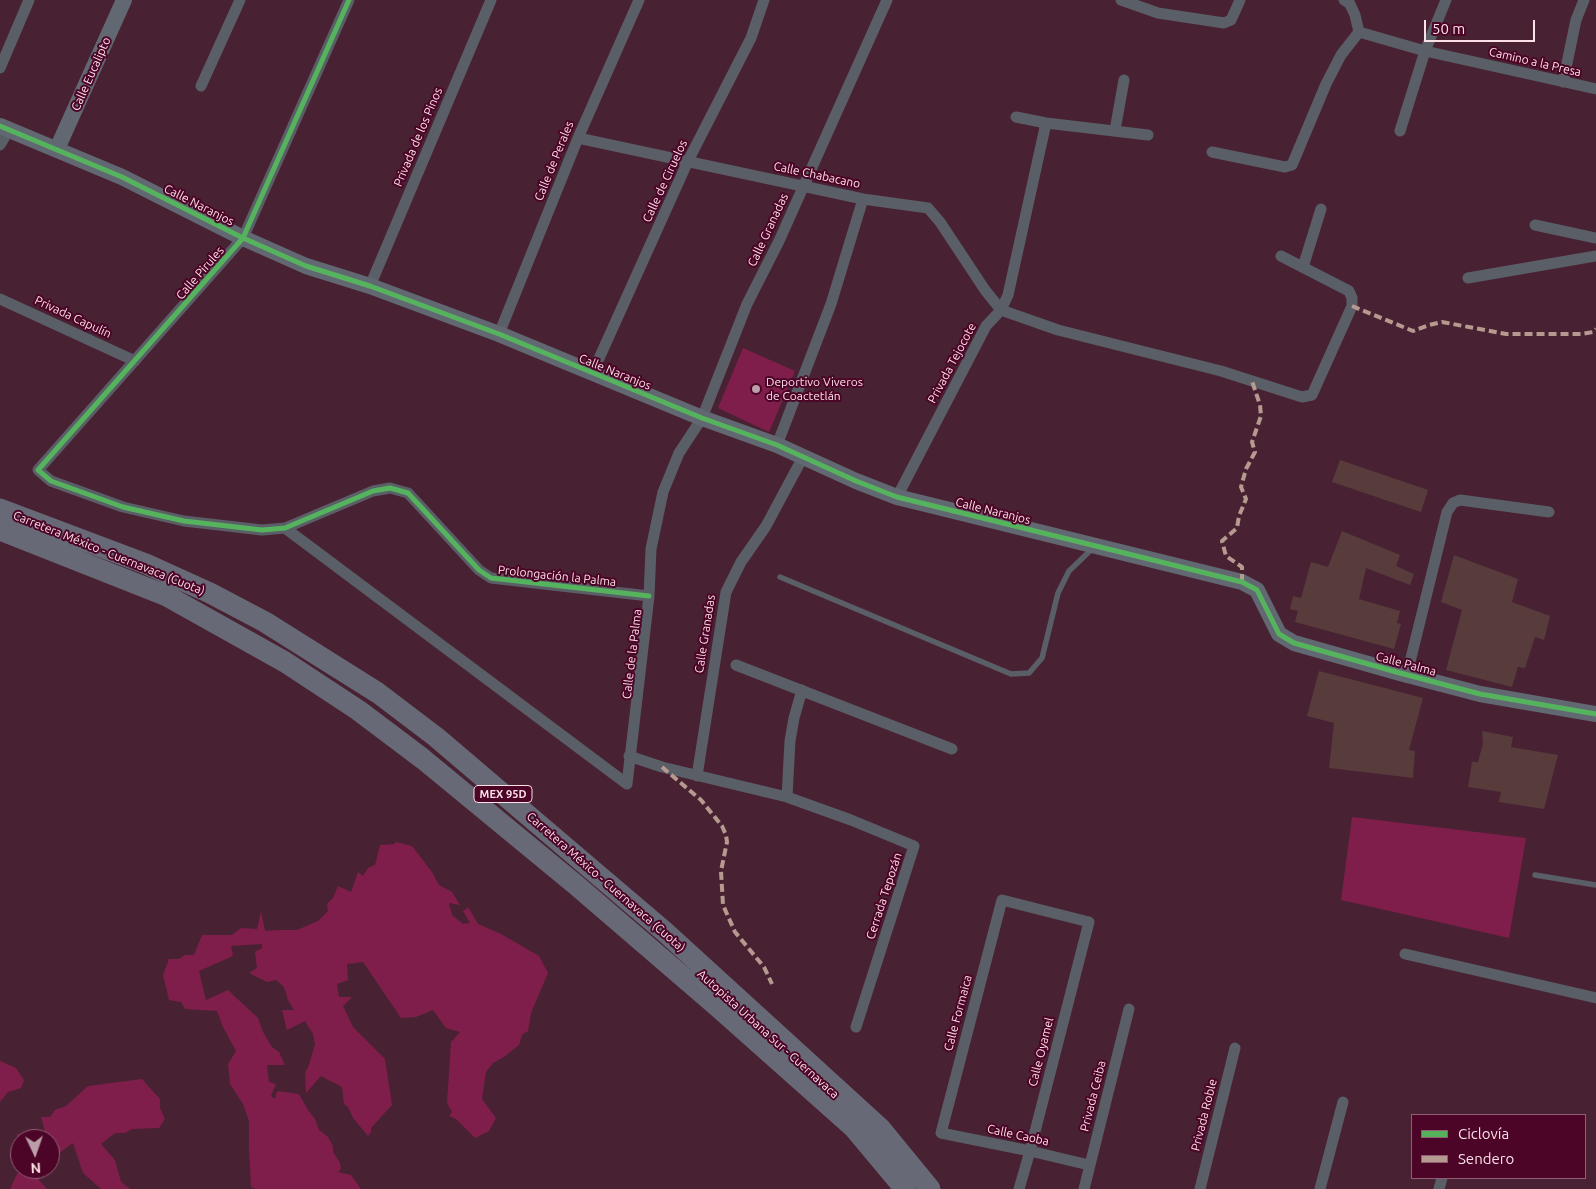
<!DOCTYPE html>
<meta charset="utf-8">
<style>
body{margin:0}
#map{position:relative;width:1596px;height:1189px;overflow:hidden;background:#482233;font-family:Ubuntu,sans-serif}
canvas{display:block}
.legend{position:absolute;left:1411px;top:1114px;width:175px;height:65px;box-sizing:border-box;background:#4c0427;border:1px solid #925c74;margin:0;padding:6px 9px;list-style:none;font-size:15px;color:#fbe0e8}
.legend li{display:flex;align-items:center;gap:10px;height:25px}
.legend b{width:25px;border:1px solid #925c74}
.north{position:absolute;left:10px;top:1129px;width:50px;height:50px;box-sizing:border-box;background:#4c0427;border:1px solid #925c74;border-radius:50%;rotate:177deg;font-size:14px;font-weight:700;line-height:20px;text-align:center;color:#fbe0e8}
.north::after{content:'';display:block;margin:auto;width:18px;height:22px;background:#bc9ea9;clip-path:polygon(50% 0,100% 100%,50% 72%,0 100%)}
.scale{position:absolute;left:1424px;top:20px;width:111px;height:22px;box-sizing:border-box;border:2px solid #fbe0e8;border-top:0;padding-left:6px;font-size:15px;line-height:18px;white-space:nowrap;color:#fbe0e8;-webkit-text-stroke:4px #4c0427;paint-order:stroke}
</style>
<div id="map">
<canvas width="1596" height="1189"></canvas>
<ul class="legend">
<li><b style="height:6px;background:#56b35d"></b>Ciclovía</li>
<li><b style="height:6px;background:#b69a8f"></b>Sendero</li>
</ul>
<div class="north">N</div>
<div class="scale">50 m</div>
</div>
<script>
const g = document.querySelector('canvas').getContext('2d');
g.lineJoin = 'round';
function fillPath(path, color) {
  g.fillStyle = color;
  g.fill(path, 'evenodd');
}
function poly(rows) {
  const path = new Path2D();
  for (const r of rows) {
    path.moveTo(r[0], r[1]);
    for (let i = 2; i < r.length; i += 2) path.lineTo(r[i], r[i + 1]);
  }
  return path;
}
function stroke(path, color, width, dash) {
  g.strokeStyle = color;
  g.lineWidth = width;
  g.lineCap = dash ? 'butt' : 'round';
  g.setLineDash(dash || []);
  g.stroke(path);
}
function write(font, color, halo, rows, align = 'center') {
  g.font = font + ' Ubuntu,sans-serif';
  g.lineWidth = 4;
  g.setLineDash([]);
  g.textBaseline = 'middle';
  g.strokeStyle = halo;
  g.fillStyle = color;
  for (const [text, x, y, turn = 0] of rows) {
    g.save();
    g.translate(x, y);
    g.rotate((+turn || 0) * Math.PI / 180);
    g.textAlign = isNaN(turn) ? turn : align;
    if (halo) g.strokeText(text, 0, 0);
    g.fillText(text, 0, 0);
    g.restore();
  }
}
fillPath(poly([
 [743,348,795,371,769,432,718,408],
 [1352,817,1526,838,1509,938,1341,900],
 [396,842,412,846,432,872,439,885,452,892,460,905,449,903,452,915,463,924,470,923,463,911,468,907,478,924,501,934,539,956,548,973,531,1013,528,1031,522,1035,519,1045,504,1057,493,1063,486,1072,482,1099,496,1118,489,1131,475,1138,456,1119,449,1116,452,1112,447,1103,451,1042,460,1032,446,1028,433,1010,416,1017,401,1018,363,962,347,964,348,980,337,984,339,997,352,997,343,1006,353,1027,385,1059,392,1105,371,1128,371,1132,368,1136,353,1118,348,1107,344,1104,342,1087,321,1076,306,1093,305,1073,309,1065,315,1044,313,1034,305,1021,287,1030,282,1010,294,1010,288,1000,284,987,276,980,267,982,249,973,257,968,255,952,262,948,262,944,231,946,233,956,199,971,206,1000,228,990,258,1018,263,1032,272,1047,279,1052,285,1065,267,1065,269,1082,276,1084,271,1096,275,1099,277,1091,299,1094,308,1110,315,1119,319,1130,328,1137,333,1146,333,1152,340,1163,341,1169,338,1172,351,1175,361,1189,256,1189,251,1187,249,1150,249,1121,243,1104,230,1084,228,1064,236,1051,223,1027,217,1011,185,1009,181,1002,169,1000,163,975,169,959,179,959,185,955,194,955,202,935,232,935,241,928,257,929,261,911,265,931,278,930,297,930,318,921,328,911,327,904,333,898,338,886,351,892,358,872,363,876,368,868,375,865,380,845,394,844],
 [0,1061,16,1068,24,1080,21,1088,8,1092,0,1102],
 [142,1079,160,1099,160,1108,165,1119,159,1128,132,1129,125,1133,115,1133,101,1144,115,1160,121,1182,130,1189,101,1189,83,1173,73,1143,55,1156,50,1153,50,1139,20,1139,19,1152,17,1134,34,1135,45,1132,41,1117,50,1117,55,1110,66,1106,88,1086],
 [20,1168,20,1169,39,1169,39,1180,47,1189,10,1189]
]), '#7f1e4a');
fillPath(poly([
 [1340,460,1428,490,1421,512,1332,482],
 [1342,531,1400,555,1396,566,1414,574,1410,585,1366,568,1359,599,1400,611,1397,623,1401,624,1394,649,1295,622,1298,611,1290,609,1293,596,1301,598,1311,562,1328,567],
 [1454,555,1518,579,1512,602,1550,616,1544,640,1535,637,1525,668,1518,667,1512,687,1446,670,1462,610,1441,602],
 [1319,671,1423,698,1409,750,1415,751,1413,778,1329,768,1334,723,1307,716],
 [1482,731,1513,737,1511,747,1558,755,1544,809,1499,802,1501,792,1468,787,1472,762,1478,762,1483,743]
]), '#573c3b');
stroke(poly([
 [780,577,1011,674,1029,673,1042,658,1058,593,1069,571,1094,547],
 [1535,875,1596,885]
]), '#5a5e66', 5.5);
stroke(poly([
 [349,0,243,238,38,470,51,481,123,507,184,521,262,530,285,528,373,491,390,488,408,493,479,570,491,578,649,596],
 [1121,0,1158,13,1224,23,1231,20,1240,0],
 [1344,0,1350,4,1355,15,1359,32,1425,51,1596,89],
 [0,68,29,0],
 [1563,82,1576,20,1584,0],
 [201,86,240,0],
 [1016,117,1046,123,1148,135],
 [1115,130,1124,80],
 [1400,131,1425,51,1446,0],
 [578,138,863,199,928,208,940,222,985,290,1001,310,1058,330,1221,371,1302,397,1312,395,1352,306,1352,298,1349,291,1281,256],
 [0,145,9,130],
 [1212,152,1285,167,1292,165,1326,84,1341,55,1359,32],
 [1535,225,1596,238],
 [1303,267,1321,209],
 [1468,278,1596,256],
 [370,286,491,0],
 [0,299,135,361],
 [499,334,578,138,639,0],
 [592,374,688,161,751,38,764,0],
 [777,445,831,304,863,199],
 [897,497,986,326,1001,310,1008,295,1046,123],
 [285,528,627,784],
 [736,665,952,749],
 [1407,674,1447,512,1453,503,1460,500,1549,512],
 [629,756,662,767,787,797,851,820,914,846,856,1027],
 [697,776,726,592,741,562,766,526,803,457],
 [627,784,649,596,651,549,663,492,679,453,702,418,747,304,779,241,887,0],
 [787,797,790,741,794,718,802,690],
 [1405,954,1596,998],
 [1019,1189,1030,1151,1089,922,1002,900,941,1133,1030,1151,1089,1165],
 [1084,1189,1129,1009],
 [1200,1189,1235,1048],
 [1320,1189,1343,1102],
 [1439,1189,1442,1178]
]), '#5a5e66', 11);
stroke(poly([
 [0,126,122,177,243,238,306,266,370,286,499,334,702,418,777,445,856,481,897,497,1242,582,1257,590,1279,634,1294,643,1400,673,1480,694,1596,714],
 [57,149,124,0]
]), '#626872', 16);
stroke(poly([
 [0,509,146,564,210,593,265,622,378,693,436,737,665,932,880,1128,930,1189],
 [0,530,167,596,285,662,358,710,423,759,576,885,718,1007,854,1128,905,1189]
]), '#676976', 21);
stroke(poly([
 [1352,306,1413,331,1429,325,1442,322,1506,334,1582,334,1593,332,1596,329],
 [1242,582,1242,567,1226,556,1222,541,1237,528,1239,516,1246,499,1241,487,1246,469,1255,452,1252,442,1261,416,1260,405,1252,381],
 [662,767,701,800,722,826,726,835,727,842,721,871,723,905,735,932,764,967,772,984]
]), '#b69a8f', 4, [8, 4]);
stroke(poly([
 [349,0,243,238,38,470,51,481,123,507,184,521,262,530,285,528,373,491,390,488,408,493,479,570,491,578,649,596],
 [0,126,122,177,243,238,306,266,370,286,499,334,702,418,777,445,856,481,897,497,1242,582,1257,590,1279,634,1294,643,1400,673,1480,694,1596,714]
]), '#56b35d', 5);
for (const [x, y, r, color] of [
 [756,389,5,"#bc9ea9"]
]) {
  const dot = new Path2D();
  dot.arc(x, y, r, 0, 2 * Math.PI);
  g.fillStyle = color;
  g.fill(dot);
  stroke(dot, '#4c0427', 2);
}
for (const [x, y, w] of [
 [503,794,58]
]) {
  const box = new Path2D();
  box.roundRect(x - w / 2, y - 8.5, w, 17, 4);
  g.fillStyle = '#4c0427';
  g.fill(box);
  stroke(box, '#fbe0e8', 1);
}
write('bold 11px', '#fbe0e8', null, [
 ["MEX 95D",503,794]
]);
write('12px', '#fbe0e8', '#4c0427', [
 ["Camino a la Presa",1535,62,13],
 ["Calle Eucalipto",91,74,-66],
 ["Privada de los Pinos",418,137,-67],
 ["Calle de Perales",554,161,-68],
 ["Calle Chabacano",817,175,12],
 ["Calle de Ciruelos",665,181,-65],
 ["Calle Naranjos",199,205,27],
 ["Calle Granadas",768,230,-65],
 ["Calle Pirules",200,273,-49],
 ["Privada Capulín",73,317,25],
 ["Privada Tejocote",952,363,-62],
 ["Calle Naranjos",615,372,22],
 ["Calle Naranjos",993,511,14],
 ["Carretera México - Cuernavaca (Cuota)",109,553,22],
 ["Prolongación la Palma",557,576,6],
 ["Calle Granadas",705,634,-81],
 ["Calle de la Palma",632,654,-83],
 ["Calle Palma",1406,664,15],
 ["Carretera México - Cuernavaca (Cuota)",606,882,41],
 ["Cerrada Tepozán",884,896,-72],
 ["Calle Formaica",958,1013,-75],
 ["Autopista Urbana Sur - Cuernavaca",768,1034,42],
 ["Calle Oyamel",1041,1052,-76],
 ["Privada Ceiba",1093,1096,-76],
 ["Privada Roble",1204,1115,-76],
 ["Calle Caoba",1018,1135,12]
]);
write('12px', '#fbe0e8', '#4c0427', [
 ["Deportivo Viveros",766,382],
 ["de Coactetlán",766,396]
], 'left');
</script>
